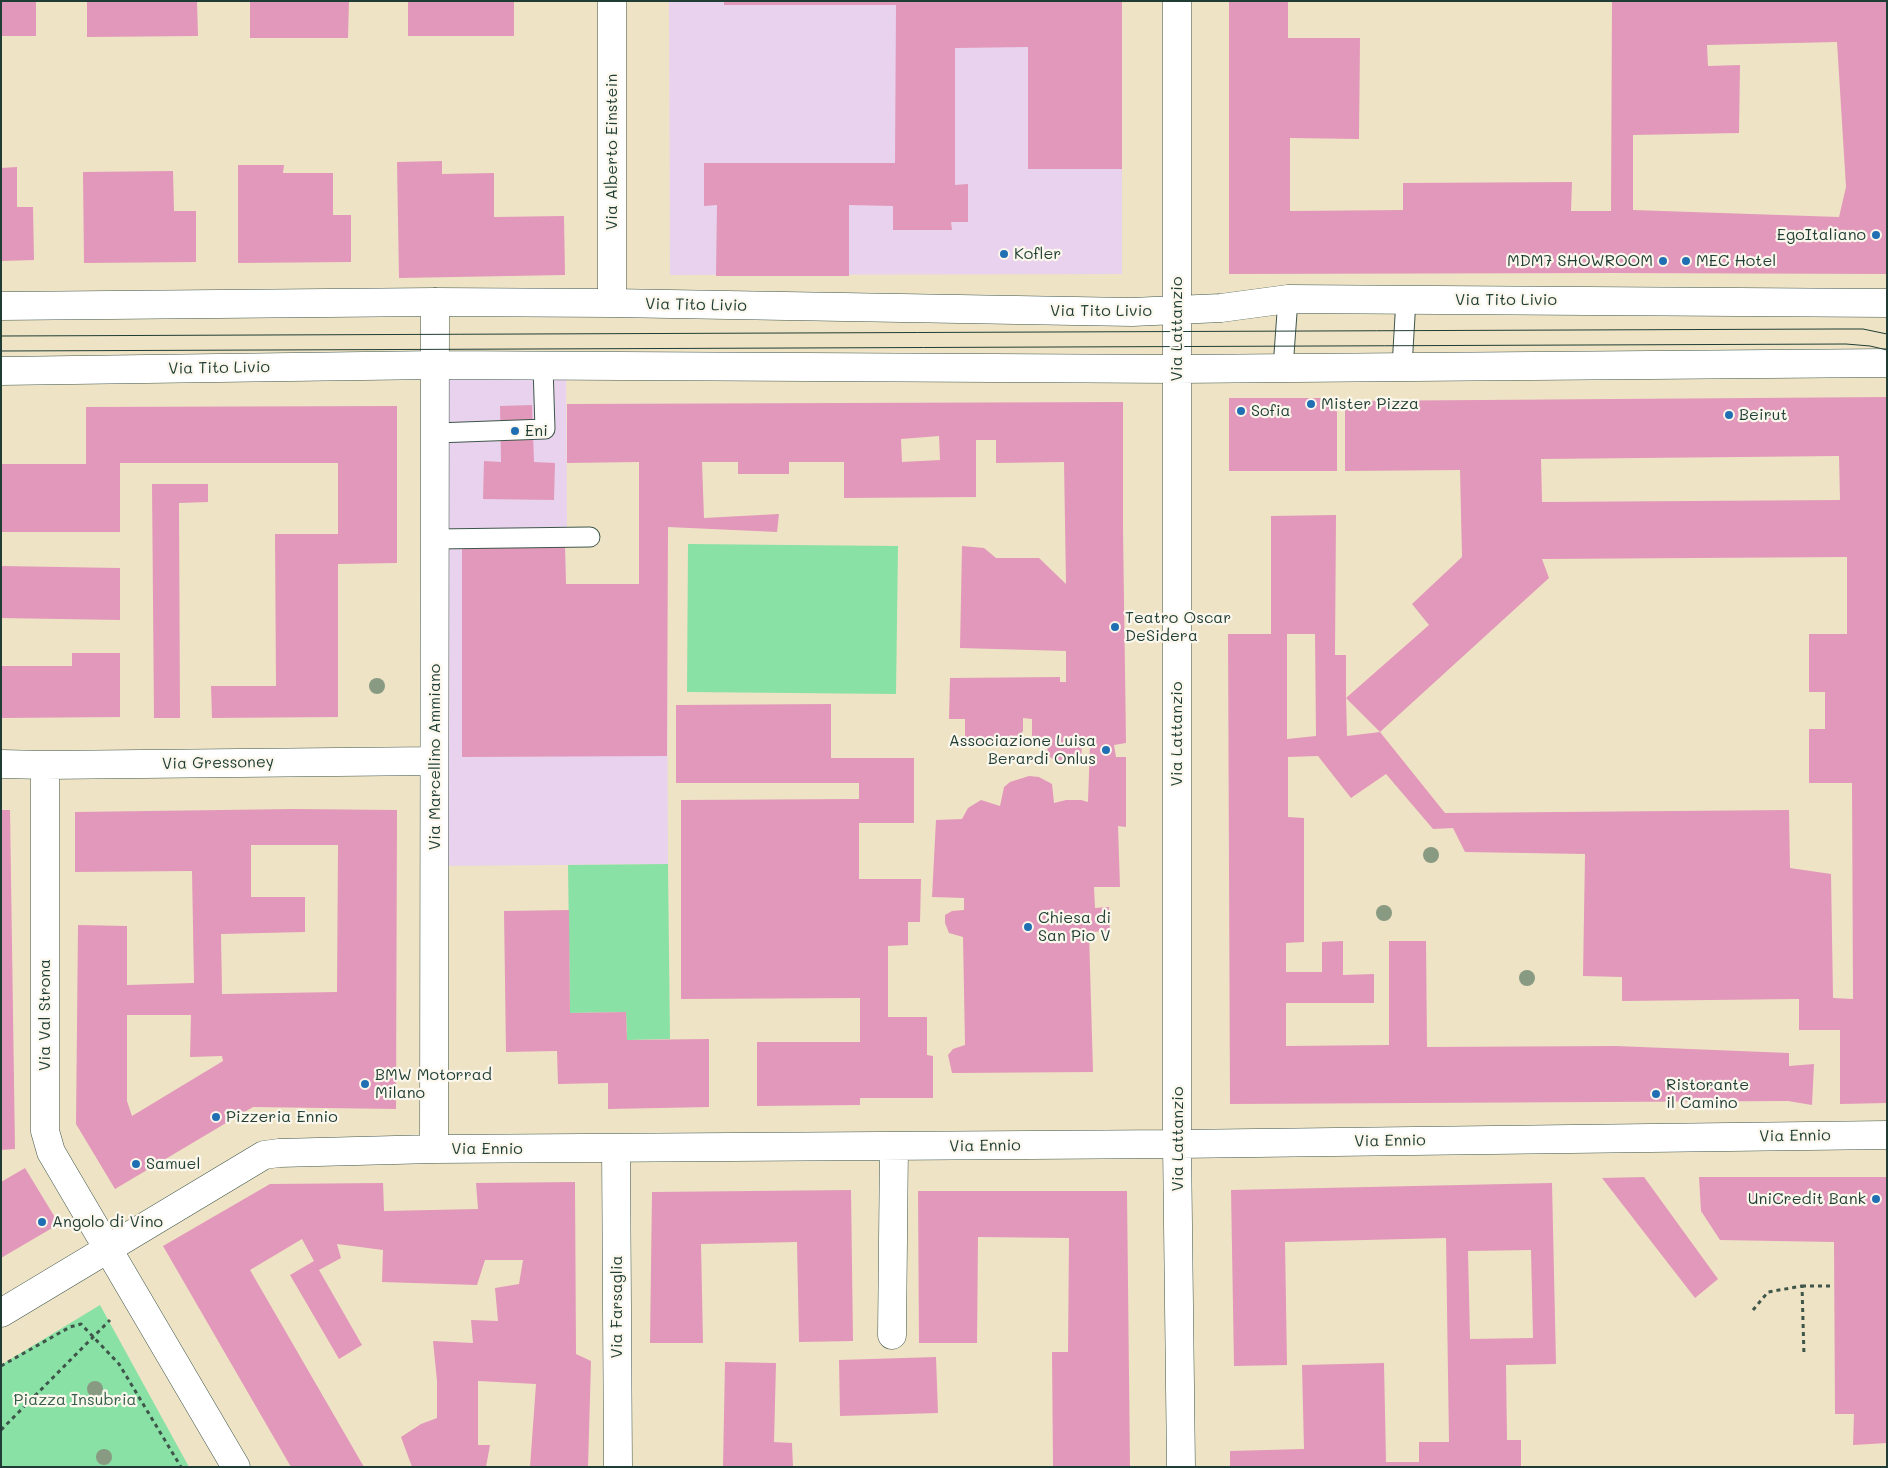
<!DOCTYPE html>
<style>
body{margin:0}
#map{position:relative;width:1888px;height:1468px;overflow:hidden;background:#efe3c5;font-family:Mali,sans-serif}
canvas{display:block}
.frame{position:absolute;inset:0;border:2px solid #1f3d34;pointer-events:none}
</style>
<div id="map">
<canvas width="1888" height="1468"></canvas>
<div class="frame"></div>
</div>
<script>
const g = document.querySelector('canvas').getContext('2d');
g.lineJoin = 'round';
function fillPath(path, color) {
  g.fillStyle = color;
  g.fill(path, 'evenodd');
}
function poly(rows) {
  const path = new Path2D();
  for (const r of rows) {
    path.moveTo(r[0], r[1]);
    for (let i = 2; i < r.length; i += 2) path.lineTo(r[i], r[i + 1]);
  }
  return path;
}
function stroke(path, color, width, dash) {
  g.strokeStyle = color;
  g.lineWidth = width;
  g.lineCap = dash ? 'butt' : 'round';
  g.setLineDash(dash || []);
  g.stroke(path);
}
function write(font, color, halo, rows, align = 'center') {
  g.font = font + ' Mali,sans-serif';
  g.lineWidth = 4.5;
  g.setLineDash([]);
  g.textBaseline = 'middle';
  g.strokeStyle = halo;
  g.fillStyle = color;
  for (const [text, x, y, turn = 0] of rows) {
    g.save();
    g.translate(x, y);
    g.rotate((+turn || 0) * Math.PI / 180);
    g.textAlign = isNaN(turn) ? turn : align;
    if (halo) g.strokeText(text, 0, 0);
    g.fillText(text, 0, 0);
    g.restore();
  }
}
fillPath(poly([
 [669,1,1122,1,1122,274,670,275],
 [438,367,566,369,567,525,565,546,566,584,667,655,668,864,437,866]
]), '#e9d2ed');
fillPath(poly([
 [688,544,898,546,896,694,687,692],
 [668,864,670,1039,627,1040,626,1012,570,1013,568,865],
 [100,1305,189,1467,1,1467,1,1365]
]), '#8ae1a5');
fillPath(poly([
 [1,1,36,1,36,36,1,36],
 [87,1,197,1,198,36,87,37],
 [250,1,349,1,348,38,250,38],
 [408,1,514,1,514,36,408,36],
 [724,1,1122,1,1122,169,1028,169,1028,47,955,48,955,185,968,184,968,222,951,222,952,230,893,230,893,206,849,205,849,276,716,276,717,205,704,206,704,163,895,163,896,5,724,5],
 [1229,1,1288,1,1288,38,1360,38,1359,139,1290,138,1290,211,1403,210,1403,183,1572,182,1571,211,1611,211,1612,1,1887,1,1887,274,1612,273,1229,274],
 [1837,42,1846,187,1839,217,1633,210,1633,135,1739,133,1740,65,1708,66,1707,45],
 [442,161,442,174,494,173,494,217,564,216,565,275,399,278,397,162],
 [238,165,284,165,283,173,333,173,333,215,351,215,351,262,238,263],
 [17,167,17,207,33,207,34,260,1,261,1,168],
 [173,171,174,211,196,211,196,262,84,263,83,172],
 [1887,397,1887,1103,1840,1104,1840,1030,1799,1030,1799,999,1622,1001,1622,977,1583,976,1585,854,1465,852,1453,828,1433,829,1386,774,1351,798,1318,756,1288,757,1288,817,1304,818,1304,942,1286,943,1286,972,1322,972,1322,942,1343,941,1343,975,1374,974,1374,1003,1286,1003,1286,1046,1389,1045,1389,941,1426,941,1427,1047,1616,1046,1789,1053,1789,1066,1814,1064,1812,1105,1788,1101,1230,1104,1228,634,1271,634,1271,516,1336,515,1335,655,1346,655,1346,698,1429,625,1412,604,1462,557,1460,470,1345,471,1345,401],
 [1839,456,1840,500,1542,502,1541,459],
 [1847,557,1847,634,1809,634,1809,692,1825,692,1825,729,1809,729,1809,783,1852,783,1853,999,1833,998,1831,874,1790,868,1789,810,1445,813,1380,732,1347,736,1346,698,1380,732,1549,578,1542,559],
 [1287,634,1315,634,1316,736,1287,739],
 [1229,398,1337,398,1337,471,1229,471],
 [1123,402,1123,529,1126,743,1114,745,1116,757,1126,757,1126,827,1118,826,1120,887,1094,887,1095,908,1109,907,1110,931,1089,932,1093,1072,952,1073,948,1055,953,1049,965,1045,963,937,949,933,945,923,945,915,952,911,964,910,964,898,932,897,936,820,962,819,968,808,981,800,1000,806,1004,787,1010,782,1029,776,1039,777,1052,784,1054,803,1066,800,1081,800,1088,802,1090,744,1082,744,1081,764,1059,765,1048,755,1047,744,1032,746,1032,719,1023,718,1023,731,1012,743,965,743,965,719,949,719,950,678,1060,677,1060,682,1066,682,1066,651,960,648,962,546,984,548,996,558,1039,558,1066,584,1064,462,996,463,996,440,976,440,976,497,844,498,844,462,789,462,789,474,738,474,738,462,702,462,704,518,779,514,777,532,668,527,667,756,462,757,462,546,565,546,566,584,639,584,639,462,567,463,567,404],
 [939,436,940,460,902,462,901,439],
 [532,405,534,462,555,463,554,500,483,499,484,461,501,462,500,406],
 [397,406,397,563,338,564,338,717,212,718,211,686,276,686,275,534,338,534,338,463,120,463,120,532,1,532,1,464,86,464,86,407],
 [152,484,208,484,208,502,179,503,180,718,154,718],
 [1,566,120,568,120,620,1,618],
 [72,653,120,653,120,717,1,718,1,666,72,666],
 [831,704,831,758,914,758,914,823,859,823,859,879,921,879,920,922,908,922,908,945,888,946,888,1017,927,1017,927,1055,933,1056,933,1098,860,1098,860,1105,757,1106,757,1042,860,1042,860,998,681,999,681,800,859,799,859,783,676,783,676,705],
 [294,809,397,810,396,1109,253,1107,115,1189,76,1124,78,925,127,926,127,985,194,983,192,871,75,872,75,812],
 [251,845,338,845,337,992,222,994,221,934,305,932,305,897,251,897],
 [127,1015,191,1015,190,1057,222,1056,223,1061,132,1116,127,1101],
 [1,810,10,810,15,1149,1,1150],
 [569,910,570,1013,626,1012,627,1040,709,1039,709,1107,608,1109,608,1083,558,1084,557,1051,506,1052,504,911],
 [25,1168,59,1224,1,1258,1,1182],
 [1644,1177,1718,1279,1695,1298,1602,1178],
 [1699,1177,1887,1177,1887,1443,1853,1445,1854,1414,1835,1414,1834,1242,1720,1240,1701,1211],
 [575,1182,576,1354,591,1361,588,1467,530,1467,536,1384,478,1381,478,1445,490,1445,486,1467,412,1467,401,1437,421,1424,437,1418,437,1381,433,1341,473,1343,471,1320,498,1321,495,1288,519,1284,523,1260,485,1260,477,1285,382,1282,383,1250,337,1244,341,1258,319,1270,362,1345,339,1359,290,1275,314,1261,302,1239,250,1270,364,1467,291,1467,163,1246,270,1184,383,1183,384,1211,478,1209,476,1183],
 [1552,1183,1556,1364,1506,1365,1507,1440,1521,1440,1521,1467,1230,1467,1230,1451,1304,1449,1302,1365,1384,1363,1386,1462,1419,1462,1419,1442,1449,1442,1446,1238,1285,1242,1287,1365,1234,1366,1231,1190],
 [1531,1250,1533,1338,1470,1339,1468,1251],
 [851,1190,853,1341,799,1342,797,1242,701,1244,703,1343,650,1343,652,1192],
 [918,1191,1127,1191,1130,1467,1053,1467,1052,1352,1068,1352,1069,1238,978,1237,977,1343,919,1343],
 [936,1357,938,1413,840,1416,839,1360],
 [725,1362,776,1363,774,1442,792,1443,793,1467,723,1467]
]), '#e298ba');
const lane = poly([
 [1402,367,1406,299],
 [1283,368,1288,299],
 [436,433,545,429,543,366],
 [435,539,590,537]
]);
const street = poly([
 [612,1,612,303],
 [1177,1,1177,1144,1181,1467],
 [1,306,435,302,612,303,1132,312,1221,308,1288,299,1887,303],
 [1,371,436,365,1177,369,1887,363],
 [1,764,45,765,434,761],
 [45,765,45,1131,51,1152,236,1467],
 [616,1148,618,1467],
 [434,1149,435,302],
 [1,1313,264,1155,279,1153,434,1149,1177,1144,1887,1135],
 [892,1335,894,1146]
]);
stroke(lane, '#3e564a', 21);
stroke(street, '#3e564a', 29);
stroke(poly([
 [1802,1286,1831,1286],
 [1753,1310,1768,1292,1802,1286,1804,1356],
 [1,1366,70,1327,81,1324,119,1364,181,1467],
 [1,1430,110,1320]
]), '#3e564a', 3, [4, 4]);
stroke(lane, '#fff', 19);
stroke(street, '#fff', 28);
stroke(poly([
 [1,336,1835,329,1863,329,1887,334],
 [1,351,1846,344,1870,346,1887,350]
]), '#1f3d34', 1);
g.fillStyle = '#889a82';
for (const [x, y] of [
 [377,686],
 [1431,855],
 [1384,913],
 [1527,978],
 [95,1389],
 [104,1457]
]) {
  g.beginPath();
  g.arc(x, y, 8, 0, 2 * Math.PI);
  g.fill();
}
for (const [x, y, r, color] of [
 [1876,235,5,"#1f6fb2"],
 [1004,254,5,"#1f6fb2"],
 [1663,261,5,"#1f6fb2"],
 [1686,261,5,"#1f6fb2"],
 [1311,404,5,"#1f6fb2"],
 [1241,411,5,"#1f6fb2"],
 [1729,415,5,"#1f6fb2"],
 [515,431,5,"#1f6fb2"],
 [1115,627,5,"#1f6fb2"],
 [1106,750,5,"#1f6fb2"],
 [1028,927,5,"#1f6fb2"],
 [365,1084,5,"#1f6fb2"],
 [1656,1094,5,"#1f6fb2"],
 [216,1117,5,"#1f6fb2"],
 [136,1164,5,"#1f6fb2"],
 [1876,1199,5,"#1f6fb2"],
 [42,1222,5,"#1f6fb2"]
]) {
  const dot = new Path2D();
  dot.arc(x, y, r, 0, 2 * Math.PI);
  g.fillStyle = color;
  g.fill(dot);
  stroke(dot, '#fbf7ec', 2);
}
write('16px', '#1f3d34', '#fbf7ec', [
 ["Via Alberto Einstein",612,152,-90],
 ["Via Tito Livio",1506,300],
 ["Via Tito Livio",696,305,1],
 ["Via Tito Livio",1101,311],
 ["Via Lattanzio",1177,329,-90],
 ["Via Tito Livio",219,368,-1],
 ["Via Lattanzio",1177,734,-90],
 ["Via Marcellino Ammiano",435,757,-90],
 ["Via Gressoney",218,763,-1],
 ["Via Val Strona",45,1015,-90],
 ["Via Ennio",1795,1136,-1],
 ["Via Lattanzio",1178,1139,-90],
 ["Via Ennio",1390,1141,-1],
 ["Via Ennio",985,1146,-1],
 ["Via Ennio",487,1149],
 ["Via Farsaglia",617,1307,-90]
]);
write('16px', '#1f3d34', '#fbf7ec', [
 ["EgoItaliano",1866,235,"right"],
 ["Kofler",1014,254],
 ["MDM7 SHOWROOM",1653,261,"right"],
 ["MEC Hotel",1696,261],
 ["Mister Pizza",1321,404],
 ["Sofia",1251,411],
 ["Beirut",1739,415],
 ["Eni",525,431],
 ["Teatro Oscar",1125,618],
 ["DeSidera",1125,636],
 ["Associazione Luisa",1096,741,"right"],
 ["Berardi Onlus",1096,759,"right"],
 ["Chiesa di",1038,918],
 ["San Pio V",1038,936],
 ["BMW Motorrad",375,1075],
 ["Milano",375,1093],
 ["Ristorante",1666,1085],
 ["il Camino",1666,1103],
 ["Pizzeria Ennio",226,1117],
 ["Samuel",146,1164],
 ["UniCredit Bank",1866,1199,"right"],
 ["Angolo di Vino",52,1222]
], 'left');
write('16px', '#345e4b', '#fbf7ec', [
 ["Piazza Insubria",75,1400]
]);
</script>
